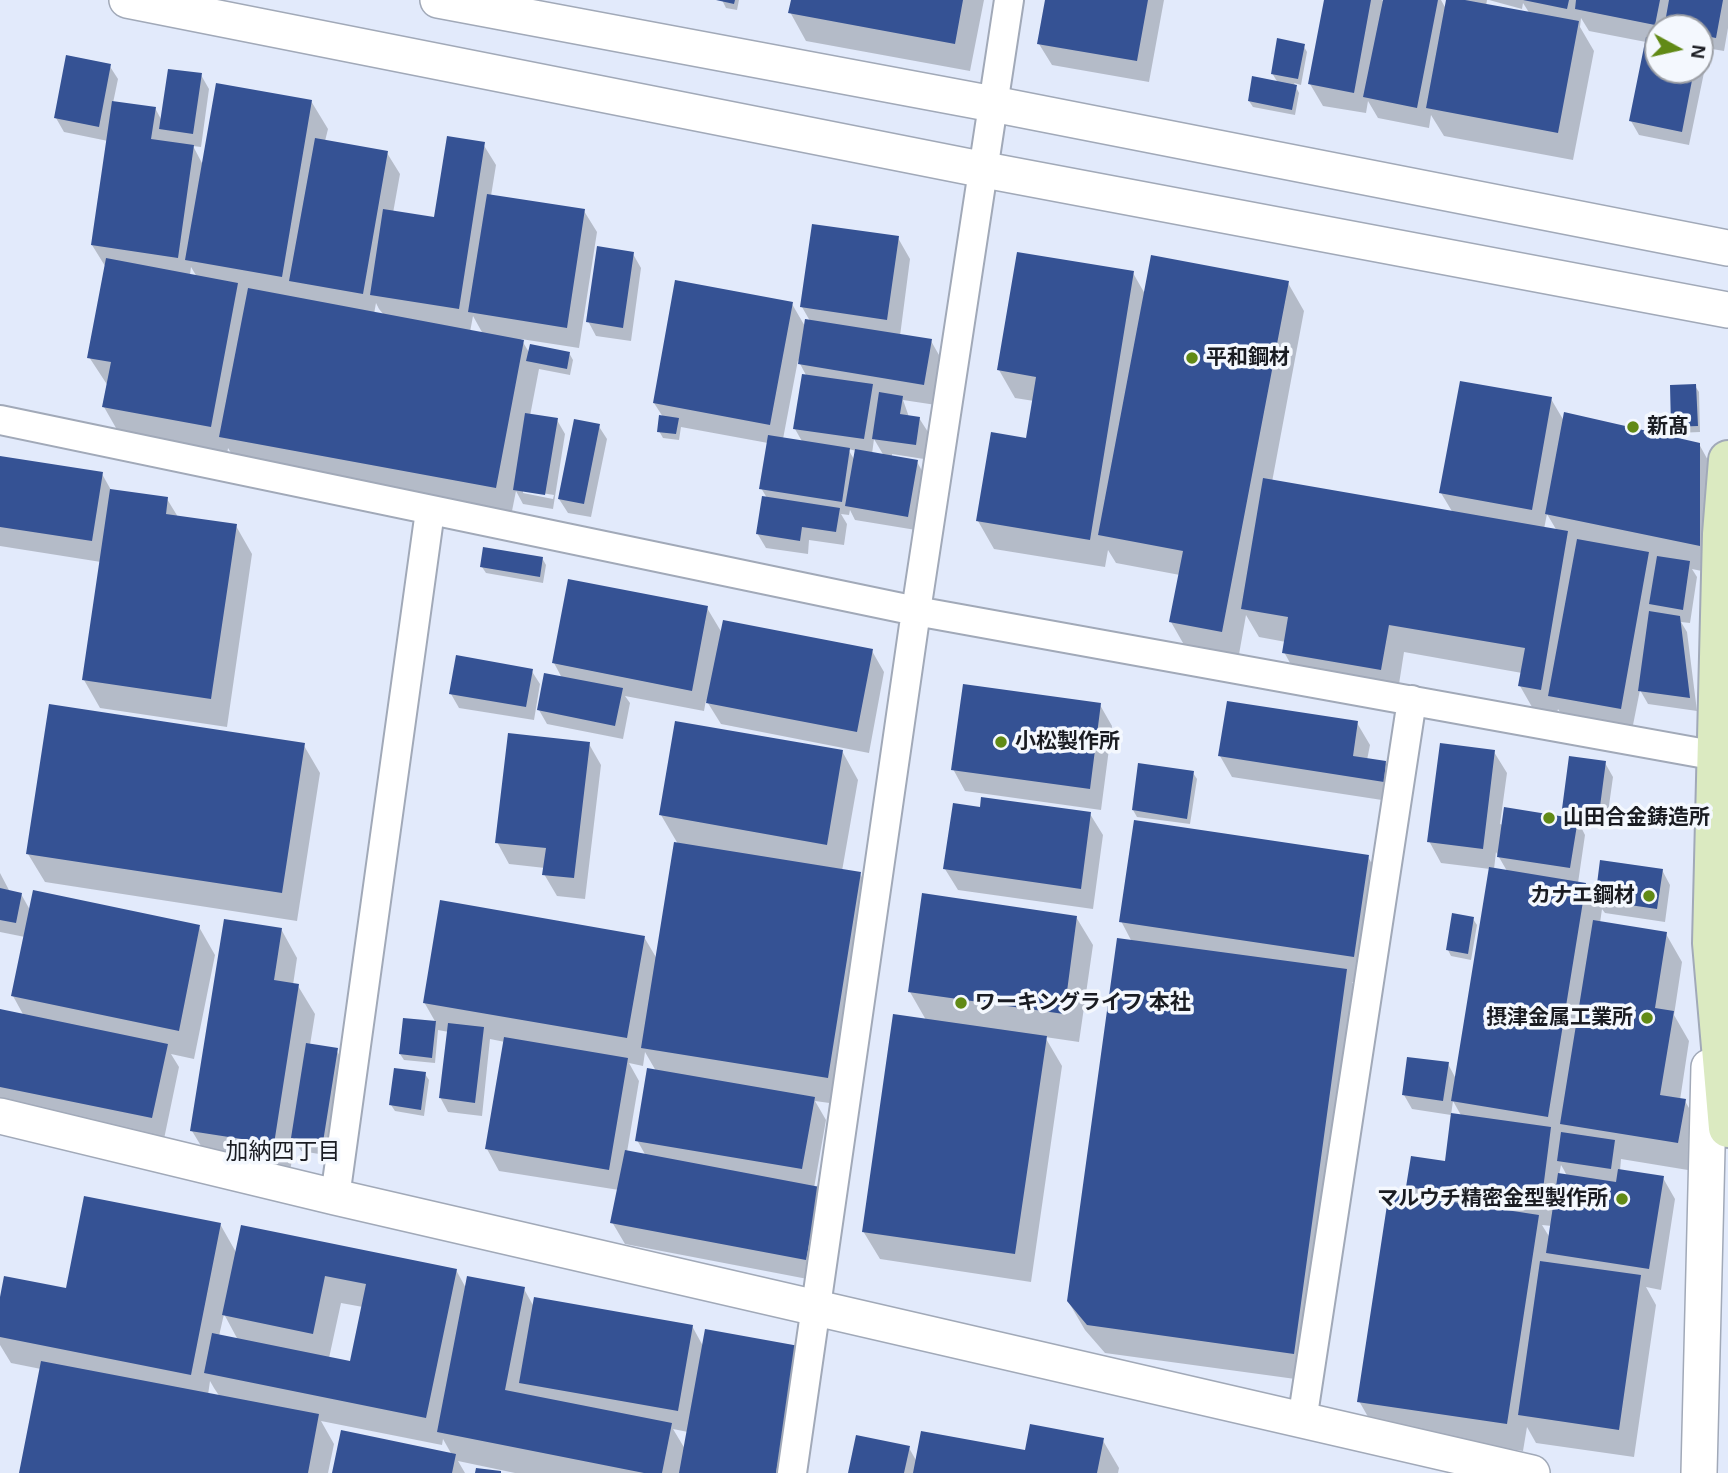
<!DOCTYPE html>
<meta charset="utf-8">
<style>
body{margin:0}
#map{position:relative;width:1728px;height:1473px;overflow:hidden;background:#e2eafb;font-family:Arial,sans-serif}
canvas{display:block}
.north{position:absolute;left:1644px;top:14px;width:70px;height:70px;box-sizing:border-box;background:#f4f8fe;border:2px solid #9da0a6;border-radius:50%;rotate:98deg;font-size:19px;font-weight:700;line-height:28px;text-align:center;color:#1a1c22}
.north::after{content:'';display:block;margin:auto;width:24px;height:32px;background:#618a16;clip-path:polygon(50% 0,100% 100%,50% 72%,0 100%)}
</style>
<div id="map">
<canvas width="1728" height="1473"></canvas>
<div class="north">N</div>
</div>
<script>
const g = document.querySelector('canvas').getContext('2d');
g.lineJoin = 'round';
function fillPath(path, color) {
  g.fillStyle = color;
  g.fill(path, 'evenodd');
}
function poly(rows) {
  const path = new Path2D();
  for (const r of rows) {
    path.moveTo(r[0], r[1]);
    for (let i = 2; i < r.length; i += 2) path.lineTo(r[i], r[i + 1]);
  }
  return path;
}
function stroke(path, color, width, dash) {
  g.strokeStyle = color;
  g.lineWidth = width;
  g.lineCap = dash ? 'butt' : 'round';
  g.setLineDash(dash || []);
  g.stroke(path);
}
function write(font, color, halo, rows, align = 'center') {
  g.font = font + ' Arial,"Noto Sans JP",sans-serif';
  g.lineWidth = 7;
  g.setLineDash([]);
  g.textBaseline = 'middle';
  g.strokeStyle = halo;
  g.fillStyle = color;
  for (const [text, x, y, turn = 0] of rows) {
    g.save();
    g.translate(x, y);
    g.rotate((+turn || 0) * Math.PI / 180);
    g.textAlign = isNaN(turn) ? turn : align;
    if (halo) g.strokeText(text, 0, 0);
    g.fillText(text, 0, 0);
    g.restore();
  }
}
fillPath(poly([
 [722,0,739,0,737,10,726,8],
 [793,0,984,0,970,71,806,41,790,12],
 [1047,0,1164,0,1149,82,1052,65,1039,44],
 [1325,0,1382,0,1384,3,1385,0,1441,0,1446,9,1448,0,1487,0,1486,6,1530,14,1523,3,1522,9,1489,0,1728,0,1728,28,1724,51,1700,47,1700,28,1658,28,1658,70,1700,70,1700,54,1706,63,1689,145,1639,135,1631,121,1646,42,1589,31,1581,18,1580,27,1594,51,1573,160,1444,136,1431,115,1429,128,1378,118,1368,101,1366,113,1323,106,1310,84],
 [1303,45,1307,52,1301,85,1294,83,1299,93,1295,115,1253,107,1249,101,1278,83,1272,73],
 [109,65,118,79,113,103,155,108,162,121,201,75,209,89,201,147,193,146,203,165,311,101,328,129,325,141,387,153,400,174,393,213,436,219,483,144,496,165,491,196,584,211,597,232,579,348,521,339,530,354,569,353,573,360,570,375,539,369,530,416,557,420,565,434,553,509,523,504,516,491,511,516,238,464,228,448,227,455,120,435,104,407,108,386,89,357,105,266,92,245,108,141,64,132,56,118],
 [191,267,197,277,190,275],
 [376,303,379,309,384,315,374,314],
 [473,316,483,334,470,332],
 [523,490,554,495,553,499,523,493],
 [898,238,910,259,900,336,931,341,943,362,936,405,903,400,909,417,919,418,928,432,924,459,892,454,892,457,917,462,925,476,916,530,855,520,850,510,849,515,841,514,847,524,844,545,809,540,808,554,766,548,757,533,767,498,761,488,768,443,681,427,679,440,663,438,659,431,663,417,654,403,792,304,806,328,810,321,802,307],
 [798,360,807,377,795,429,803,443,783,439],
 [874,439,884,456,872,454],
 [848,449,857,451,855,461],
 [633,254,641,268,631,341,596,336,588,321],
 [1133,273,1145,294,1288,283,1304,311,1272,482,1453,513,1441,493,1551,399,1564,421,1699,444,1715,473,1716,574,1692,569,1697,577,1690,623,1681,622,1687,632,1697,711,1648,704,1640,690,1632,730,1563,717,1558,709,1556,717,1536,714,1520,686,1522,673,1404,652,1397,697,1300,681,1284,652,1286,642,1259,637,1246,615,1238,660,1187,650,1171,622,1180,575,1116,563,1108,550,1105,567,994,549,978,521,1027,440,1034,401,1015,398,999,370],
 [1547,514,1557,531,1544,529],
 [1695,386,1699,392,1700,432,1677,433,1673,427],
 [598,425,607,439,591,517,568,513,559,499],
 [0,458,102,474,111,490,167,499,178,517,236,526,252,554,227,727,100,708,84,680,101,562,0,546],
 [542,558,546,565,543,583,486,573,482,567],
 [707,608,722,633,872,651,884,672,869,753,721,724,706,700,704,711,625,696,630,703,623,739,547,724,539,710,562,678,554,663],
 [531,670,540,684,534,720,459,708,451,694],
 [1100,705,1112,726,1101,810,965,791,953,769],
 [1357,723,1370,745,1367,760,1385,763,1398,784,1395,802,1232,777,1220,756],
 [303,744,320,773,297,921,45,882,28,854],
 [589,744,601,765,585,899,557,896,544,874,545,868,509,864,497,842],
 [842,751,858,780,842,871,860,874,876,902,844,1105,815,1101,826,1120,814,1188,819,1189,818,1281,625,1244,612,1222,619,1190,499,1171,487,1149,505,1042,490,1039,482,1116,448,1112,440,1097,449,1032,438,1030,435,1063,404,1060,400,1054,404,1020,436,1023,424,1002,644,937,657,959,678,844,661,815],
 [645,1052,656,1071,637,1140,646,1156,627,1152,639,1081,629,1063,643,1066],
 [1494,752,1507,773,1500,824,1503,825,1571,820,1564,808,1605,763,1613,777,1606,827,1579,823,1585,835,1578,883,1585,884,1596,903,1602,862,1662,870,1670,885,1665,922,1605,913,1602,909,1600,923,1666,934,1682,962,1674,1015,1689,1041,1680,1100,1685,1101,1701,1129,1694,1171,1621,1159,1620,1171,1663,1178,1675,1199,1661,1290,1646,1287,1656,1305,1634,1457,1536,1443,1527,1427,1523,1451,1375,1429,1359,1401,1415,1198,1408,1187,1446,1163,1462,1117,1453,1101,1451,1115,1412,1109,1404,1095,1448,1064,1456,1079,1490,869,1441,863,1429,841],
 [1496,852,1507,871,1494,869],
 [1561,1165,1564,1170,1567,1176,1559,1175],
 [1542,1225,1552,1226,1550,1238],
 [1193,773,1197,779,1190,824,1137,817,1133,810],
 [981,809,1090,814,1103,835,1093,909,958,890,945,869],
 [1368,857,1384,885,1369,984,1352,982,1362,999,1310,1381,1105,1353,1085,1330,1068,1301,1132,942,1121,921],
 [0,873,10,892,21,894,30,910,199,927,215,955,194,1059,171,1054,179,1067,164,1139,0,1106,0,1019,24,1016,13,996,25,937,0,932],
 [1076,917,1093,945,1079,1042,1045,1037,1062,1066,1031,1282,880,1259,863,1231,926,1020,910,992],
 [1473,919,1477,925,1471,960,1451,956,1448,950],
 [281,929,297,958,293,985,298,986,315,1014,310,1045,336,1050,345,1064,331,1156,301,1151,295,1140,290,1172,209,1159,192,1131],
 [425,1074,429,1080,424,1116,395,1111,391,1105],
 [220,1224,237,1254,456,1270,467,1290,524,1289,534,1307,692,1326,703,1346,798,1347,797,1473,515,1473,458,1461,465,1473,334,1473,452,1455,443,1439,442,1445,321,1421,334,1444,328,1473,21,1473,41,1369,11,1363,0,1345,0,1306,67,1290],
 [341,1303,363,1307,352,1363,329,1358],
 [224,1314,238,1340,219,1336],
 [210,1381,214,1388,220,1397,208,1395],
 [673,1429,688,1432,685,1449],
 [1102,1439,1119,1468,1118,1473,850,1473,909,1448,917,1462,1026,1452]
]), '#0003');
fillPath(poly([
 [716,0,735,0,734,4],
 [791,0,963,0,955,44,788,13],
 [1045,0,1148,0,1137,61,1037,44],
 [1324,0,1371,0,1354,93,1308,84],
 [1383,0,1438,0,1417,108,1363,97],
 [1446,0,1465,0,1579,21,1558,133,1426,108],
 [1523,0,1569,0,1567,9],
 [1576,0,1660,0,1655,25,1575,9],
 [1669,0,1723,0,1716,38,1700,35,1700,28,1664,28],
 [1646,37,1658,40,1658,70,1694,70,1682,132,1629,121],
 [1277,38,1305,44,1298,79,1271,74],
 [66,55,111,64,99,127,54,118],
 [168,69,202,73,193,134,159,129],
 [1252,76,1297,85,1292,110,1248,101],
 [216,83,312,100,282,277,185,260],
 [112,101,156,107,151,139,194,145,178,258,91,245],
 [447,136,485,142,459,309,370,295,383,209,434,217],
 [315,138,388,151,363,294,289,281],
 [487,194,585,209,567,328,468,312],
 [812,224,899,236,887,320,800,307],
 [597,246,634,252,623,328,586,322],
 [1017,252,1134,271,1090,540,976,521,991,432,1026,438,1036,377,997,370],
 [1151,255,1289,281,1222,632,1169,622,1183,551,1098,535],
 [106,258,238,283,211,427,102,407,111,362,87,358],
 [675,280,793,302,770,425,653,403],
 [248,288,524,340,496,488,219,437],
 [805,319,932,339,924,385,798,364],
 [530,344,570,352,567,369,526,361],
 [802,374,873,384,864,439,793,429],
 [1460,381,1552,397,1532,510,1439,493],
 [1696,384,1698,426,1671,427,1670,385],
 [879,392,903,396,900,414,920,417,916,445,872,439],
 [1564,412,1700,443,1700,546,1545,514],
 [525,413,558,418,545,495,513,490],
 [659,415,679,418,676,434,657,432],
 [574,419,600,424,584,504,558,499],
 [768,435,850,448,842,502,759,489],
 [855,449,918,460,908,517,845,506],
 [0,456,103,472,92,541,0,527],
 [1263,478,1568,531,1541,690,1518,686,1525,648,1389,625,1381,670,1282,653,1288,617,1241,609],
 [110,489,168,497,166,514,237,524,211,699,82,680],
 [762,496,840,508,836,532,802,527,800,541,756,534],
 [1577,539,1649,552,1621,709,1548,696],
 [483,547,543,557,540,577,480,567],
 [1657,556,1690,561,1683,610,1649,604],
 [568,579,708,606,692,691,552,663],
 [1649,611,1680,616,1690,698,1638,691],
 [723,620,873,649,857,732,706,703],
 [456,655,533,669,526,707,449,694],
 [544,673,623,688,615,726,537,710],
 [963,684,1101,703,1090,789,951,770],
 [1227,701,1358,721,1353,756,1386,761,1384,782,1218,756],
 [49,704,305,743,282,893,26,854],
 [675,721,843,750,827,845,659,815],
 [508,733,590,742,574,878,542,875,546,848,495,843],
 [1440,743,1495,750,1483,849,1427,842],
 [1569,756,1606,761,1599,814,1562,809],
 [1138,763,1194,771,1187,819,1132,810],
 [981,797,1091,812,1081,889,943,869,953,803,980,807],
 [1504,807,1578,819,1570,868,1497,857],
 [1134,820,1369,855,1354,957,1119,922],
 [674,842,861,872,828,1078,641,1048],
 [1600,860,1663,869,1657,909,1595,900],
 [1489,867,1586,883,1548,1117,1451,1101],
 [0,888,22,893,16,923,0,920],
 [33,890,200,925,179,1031,11,996],
 [922,893,1077,916,1064,1014,908,992],
 [440,900,645,936,627,1038,423,1003],
 [1452,913,1474,917,1468,954,1446,950],
 [224,919,282,928,274,980,299,984,274,1144,190,1131],
 [1593,920,1667,932,1655,1008,1674,1011,1660,1095,1686,1099,1678,1143,1560,1124],
 [1117,938,1347,969,1294,1354,1087,1325,1067,1301],
 [0,1009,168,1044,152,1118,0,1087],
 [893,1014,1047,1036,1015,1254,862,1232],
 [403,1018,436,1021,432,1058,399,1054],
 [448,1023,484,1027,475,1103,439,1098],
 [504,1037,628,1058,609,1170,485,1149],
 [306,1043,338,1048,323,1142,291,1138],
 [1407,1057,1449,1062,1443,1101,1402,1095],
 [394,1068,426,1072,421,1110,389,1105],
 [647,1068,815,1097,802,1169,635,1141],
 [1451,1113,1551,1127,1541,1205,1406,1187,1411,1156,1445,1161],
 [1561,1132,1615,1140,1611,1169,1557,1161],
 [625,1150,820,1187,806,1260,610,1223],
 [1618,1169,1664,1176,1649,1269,1546,1253,1558,1173,1616,1182],
 [1389,1192,1539,1215,1507,1424,1357,1402],
 [84,1196,221,1223,191,1375,0,1337,0,1297,4,1276,66,1288],
 [241,1225,457,1269,426,1418,204,1373,212,1333,350,1361,366,1284,325,1276,313,1334,222,1315],
 [1540,1261,1641,1275,1619,1430,1518,1415],
 [467,1276,525,1287,505,1390,672,1423,662,1473,644,1473,437,1432],
 [534,1297,693,1325,678,1411,519,1383],
 [705,1329,799,1346,776,1473,679,1473],
 [41,1361,319,1414,308,1473,19,1473],
 [1030,1424,1104,1438,1097,1473,913,1473,921,1431,1025,1450],
 [341,1430,456,1454,452,1473,332,1473],
 [856,1435,910,1446,904,1473,848,1473],
 [476,1468,501,1471,501,1473,475,1473]
]), '#355294');
const minor = poly([
 [0,420,916,611,1728,758],
 [335,1197,430,511],
 [1302,1421,1412,700],
 [792,1473,916,611,1009,0]
]);
const tertiary = poly([
 [127,0,985,170,1728,310],
 [438,0,993,104,1728,248],
 [0,1116,335,1197,1532,1473],
 [1699,1473,1709,1067]
]);
const secondary = poly([
 [1728,460,1722,534,1712,943,1728,1128]
]);
stroke(minor, '#a1a9b8', 32);
stroke(tertiary, '#a1a9b8', 38);
stroke(secondary, '#a1a9b8', 42);
stroke(minor, '#fff', 28);
stroke(tertiary, '#fff', 35);
stroke(secondary, '#dbeac1', 38);
for (const [x, y, r, color] of [
 [1192,358,7,"#618a16"],
 [1633,427,7,"#618a16"],
 [1001,742,7,"#618a16"],
 [1549,818,7,"#618a16"],
 [1649,896,7,"#618a16"],
 [961,1003,7,"#618a16"],
 [1647,1018,7,"#618a16"],
 [1622,1199,7,"#618a16"]
]) {
  const dot = new Path2D();
  dot.arc(x, y, r, 0, 2 * Math.PI);
  g.fillStyle = color;
  g.fill(dot);
  stroke(dot, '#f4f8fe', 2.5);
}
write('bold 21px', '#1a1c22', '#f4f8fe', [
 ["平和鋼材",1206,358],
 ["新髙",1647,427],
 ["小松製作所",1015,742],
 ["山田合金鋳造所",1563,818],
 ["カナエ鋼材",1635,896,"right"],
 ["ワーキングライフ 本社",975,1003],
 ["摂津金属工業所",1633,1018,"right"],
 ["マルウチ精密金型製作所",1608,1199,"right"]
], 'left');
write('23px', '#1a1c22', '#f4f8fe', [
 ["加納四丁目",283,1153]
]);
</script>
